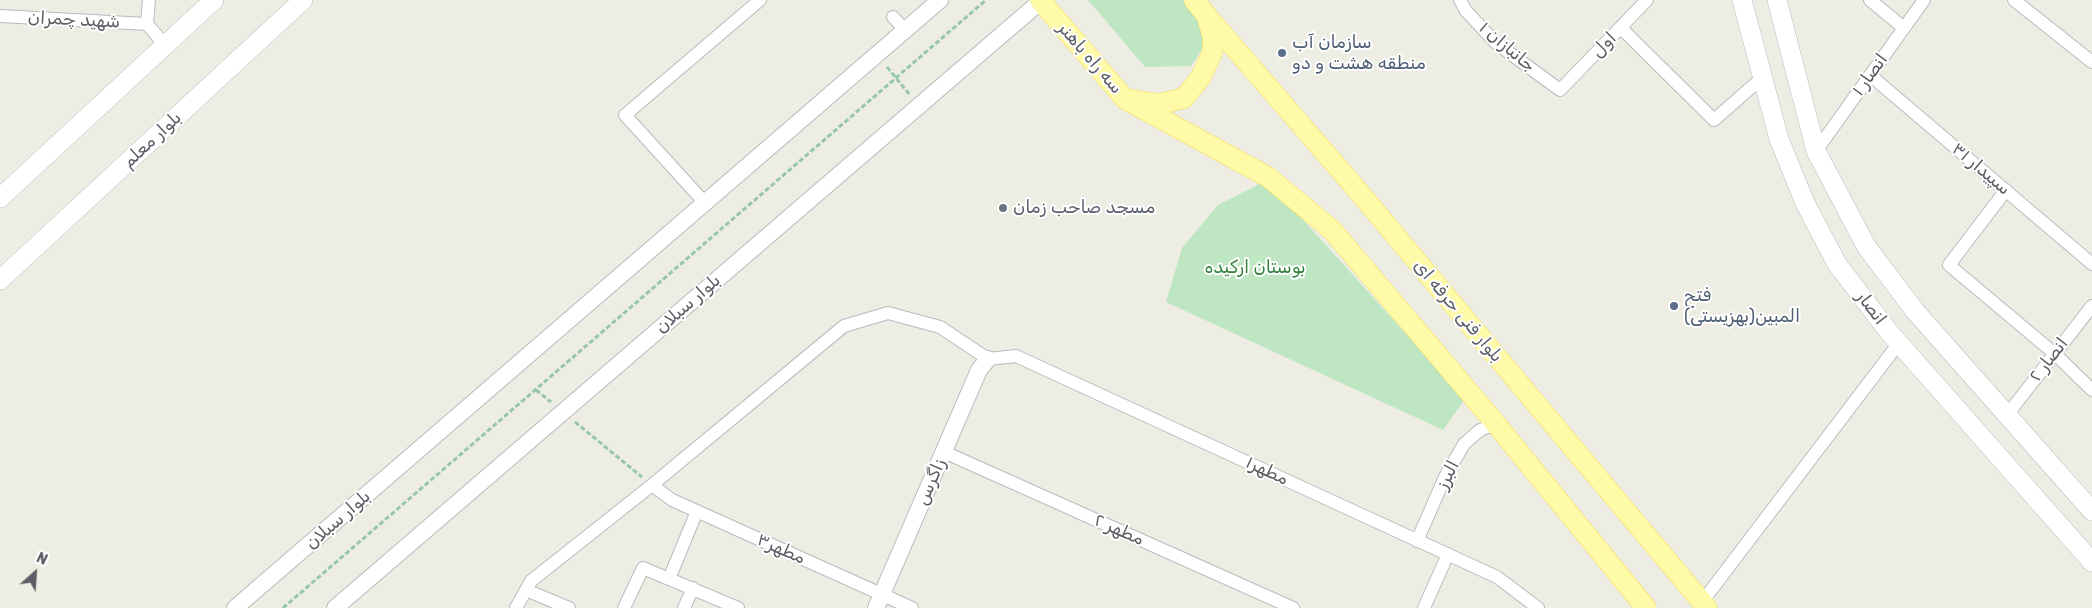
<!DOCTYPE html>
<meta charset="utf-8">
<style>
body{margin:0}
#map{position:relative;width:2092px;height:608px;overflow:hidden;background:#eeede3;font-family:Rubik,sans-serif}
canvas{display:block}
.north{position:absolute;left:10px;top:548px;width:50px;height:50px;-webkit-text-stroke:4px #fff;paint-order:stroke;rotate:26deg;font-size:14px;font-weight:700;line-height:20px;text-align:center;color:#5b5e64}
.north::after{content:'';display:block;margin:auto;width:18px;height:22px;background:#5b5e64;clip-path:polygon(50% 0,100% 100%,50% 72%,0 100%)}
</style>
<div id="map">
<canvas width="2092" height="608"></canvas>
<div class="north">N</div>
</div>
<script>
const g = document.querySelector('canvas').getContext('2d');
g.lineJoin = 'round';
function fillPath(path, color) {
  g.fillStyle = color;
  g.fill(path, 'evenodd');
}
function poly(rows) {
  const path = new Path2D();
  for (const r of rows) {
    path.moveTo(r[0], r[1]);
    for (let i = 2; i < r.length; i += 2) path.lineTo(r[i], r[i + 1]);
  }
  return path;
}
function stroke(path, color, width, dash) {
  g.strokeStyle = color;
  g.lineWidth = width;
  g.lineCap = dash ? 'butt' : 'round';
  g.setLineDash(dash || []);
  g.stroke(path);
}
function write(font, color, halo, rows, align = 'center') {
  g.font = font + ' Rubik,"Noto Sans Arabic",sans-serif';
  g.lineWidth = 4;
  g.setLineDash([]);
  g.textBaseline = 'middle';
  g.strokeStyle = halo;
  g.fillStyle = color;
  for (const [text, x, y, turn = 0] of rows) {
    g.save();
    g.translate(x, y);
    g.rotate((+turn || 0) * Math.PI / 180);
    g.textAlign = isNaN(turn) ? turn : align;
    if (halo) g.strokeText(text, 0, 0);
    g.fillText(text, 0, 0);
    g.restore();
  }
}
fillPath(poly([
 [1088,0,1184,0,1200,20,1204,46,1191,66,1145,67],
 [1267,180,1465,399,1443,430,1166,302,1182,248,1218,205]
]), '#bfe6c3');
const minor = poly([
 [149,0,147,24,165,45],
 [1460,0,1466,11,1496,43,1560,90,1647,0],
 [1870,0,1904,28],
 [2014,0,2092,62],
 [0,16,147,24],
 [893,17,906,31],
 [1621,28,1714,120,1763,77],
 [1870,75,2092,264],
 [1816,151,1924,0],
 [2006,190,1949,265,2055,354,2092,390],
 [705,203,625,115,760,0],
 [2007,415,2092,306],
 [944,452,1293,608],
 [652,485,672,500,912,608],
 [1417,541,1445,477,1464,444,1480,430,1496,424],
 [669,579,697,511],
 [526,590,569,608],
 [1702,602,1899,343],
 [516,608,531,581,652,485,844,326,888,313,940,327,988,359,1016,356,1497,577,1538,608],
 [624,608,643,568,738,608],
 [684,608,693,588],
 [1424,608,1448,554]
]);
const tertiary = poly([
 [235,608,940,0],
 [335,608,1041,1],
 [876,608,979,370,988,359]
]);
const secondary = poly([
 [1742,0,1779,139,1805,203,1837,264,1889,332,2092,562],
 [1777,0,1816,151,1866,246,1915,311,2092,511],
 [0,198,214,0],
 [0,280,303,0]
]);
const primary = poly([
 [1040,0,1125,99,1159,104,1184,98,1201,77,1212,53,1213,38,1207,16,1194,0],
 [1207,16,1359,192,1707,608],
 [1125,99,1268,177,1332,230,1496,424,1646,608]
]);
stroke(minor, '#b8babf', 14);
stroke(tertiary, '#b8babf', 18);
stroke(secondary, '#b8bbc1', 20);
stroke(primary, '#f3d856', 21);
stroke(poly([
 [887,67,910,95],
 [536,390,551,402],
 [575,422,642,477],
 [283,608,986,0]
]), '#97c7aa', 3, [5, 2.5]);
stroke(minor, '#fff', 12);
stroke(tertiary, '#fff', 16);
stroke(secondary, '#fff', 19);
stroke(primary, '#fffaa7', 20);
for (const [x, y, r, color] of [
 [1282,53,5,"#5c6f8a"],
 [1003,208,5,"#6b7280"],
 [1674,306,5,"#5c6f8a"]
]) {
  const dot = new Path2D();
  dot.arc(x, y, r, 0, 2 * Math.PI);
  g.fillStyle = color;
  g.fill(dot);
  stroke(dot, '#fff', 2);
}
write('18px', '#5b5e64', '#fff', [
 ["شهید چمران",74,20,3],
 ["اول",1604,45,-45],
 ["جانبازان ۱",1507,47,40],
 ["سه راه باهنر",1090,58,49],
 ["انصار ۱",1870,75,-54],
 ["بلوار معلم",152,140,-43],
 ["سپیدار ۳۱",1981,169,40],
 ["بلوار سبلان",688,304,-41],
 ["انصار",1871,308,53],
 ["بلوار فنی حرفه ای",1458,311,50],
 ["انصار ۲",2049,360,-52],
 ["مطهر۱",1267,471,25],
 ["البرز",1448,475,-62],
 ["زاگرس",931,482,-66],
 ["بلوار سبلان",338,520,-41],
 ["مطهر ۲",1119,530,24],
 ["مطهر۳",781,549,24]
]);
write('18px', '#4e5e75', '#fff', [
 ["سازمان آب",1292,43],
 ["منطقه هشت و دو",1292,64],
 ["فتح",1684,296],
 ["المبین(بهزیستی)",1684,317]
], 'left');
write('18px', '#5b616d', '#fff', [
 ["مسجد صاحب زمان",1013,208]
], 'left');
write('18px', '#33833f', '#fff', [
 ["بوستان ارکیده",1255,268]
]);
</script>
